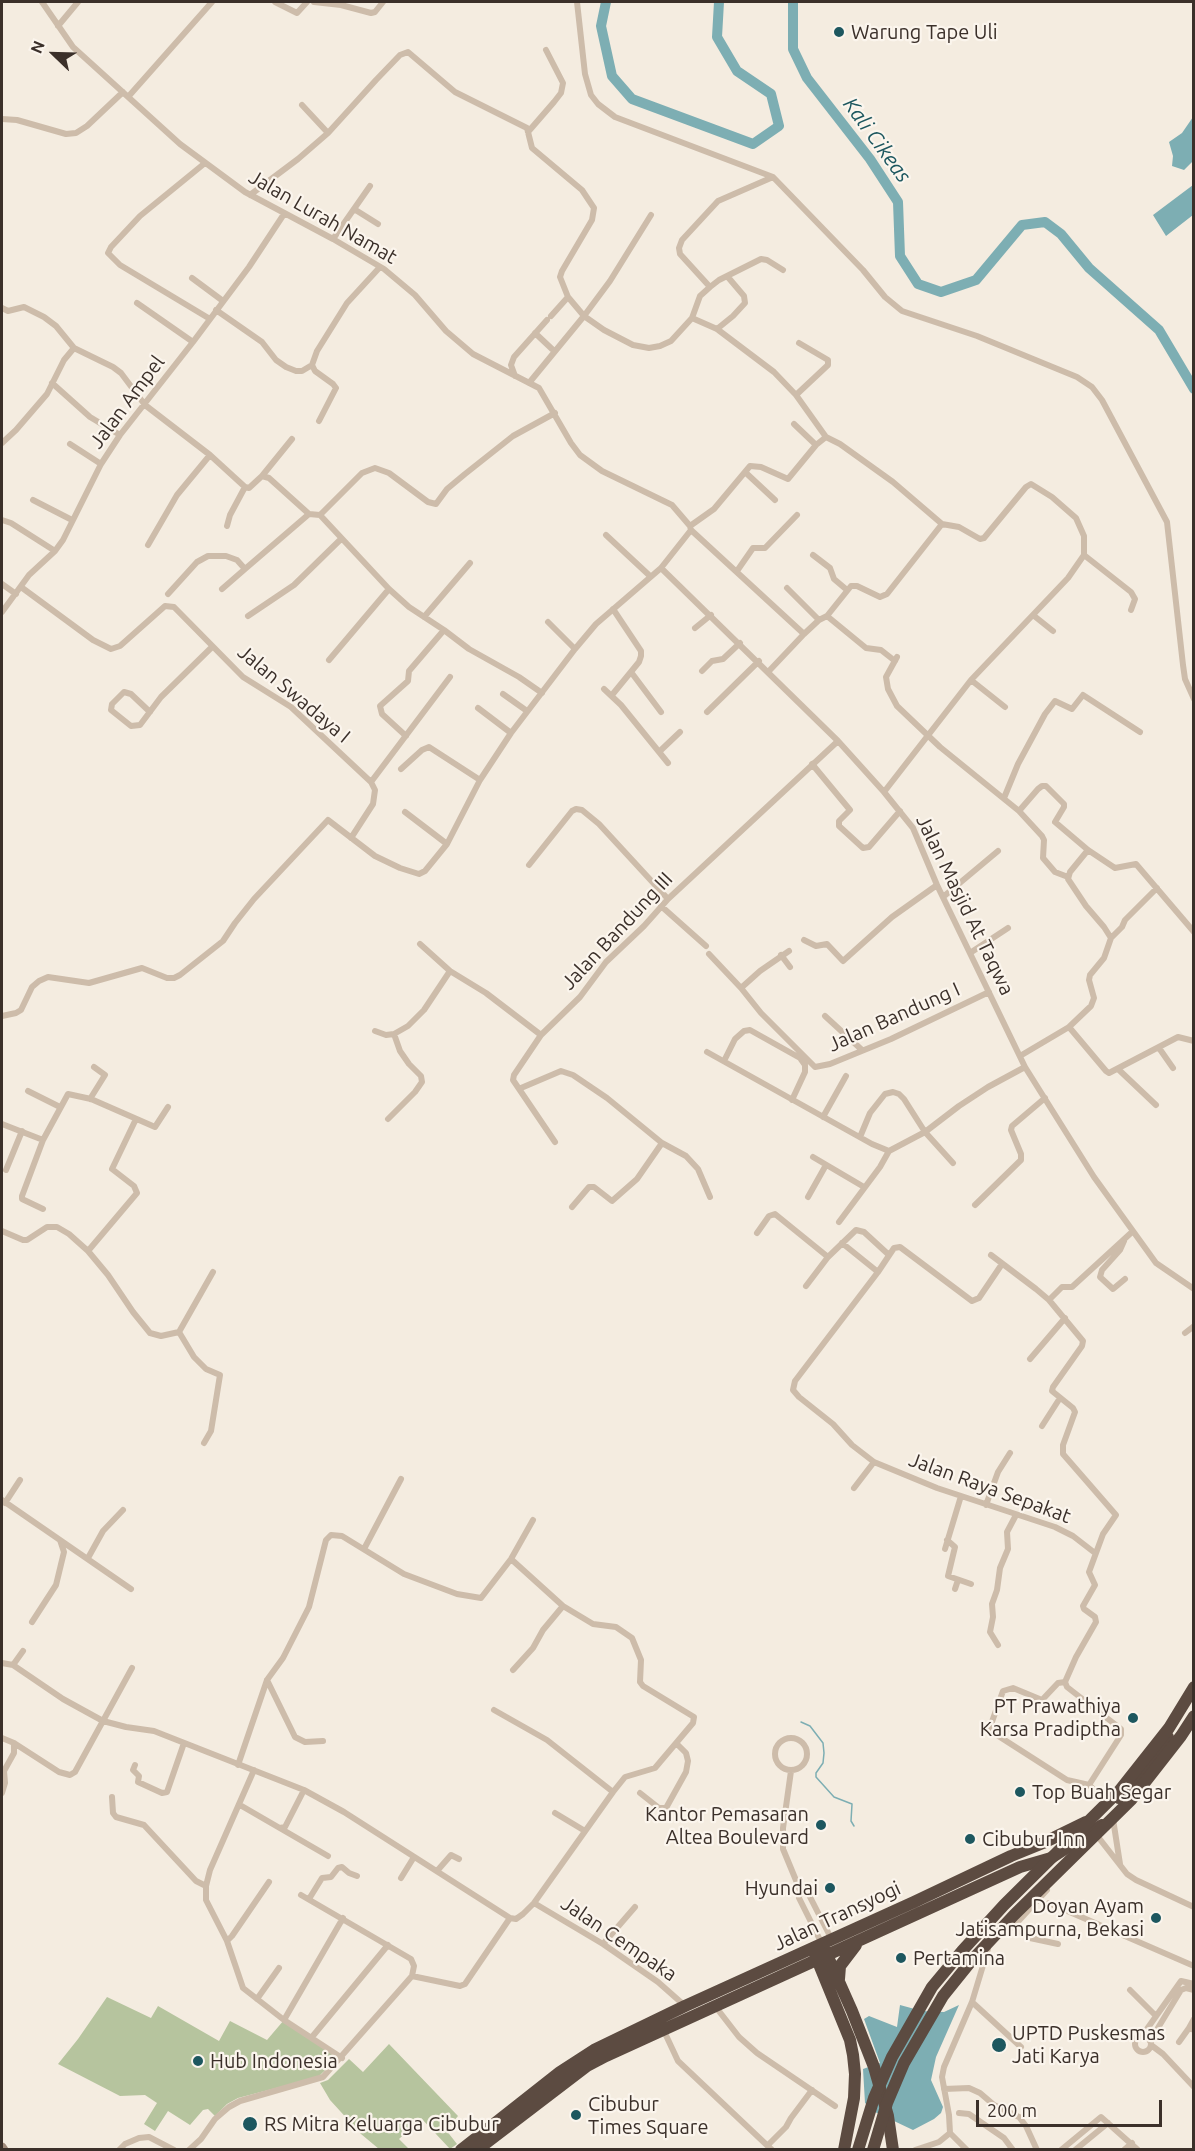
<!DOCTYPE html>
<style>
body{margin:0}
#map{position:relative;width:1195px;height:2151px;overflow:hidden;background:#f4ece0;font-family:Ubuntu,sans-serif}
canvas{display:block}
.frame{position:absolute;inset:0;border:3px solid #3b302a;pointer-events:none}
.north{position:absolute;left:24px;top:24px;width:60px;height:60px;-webkit-text-stroke:4px #fbf5ed;paint-order:stroke;rotate:293deg;font-size:16px;font-weight:700;line-height:24px;text-align:center;color:#3b302a}
.north::after{content:'';display:block;margin:auto;width:21px;height:27px;background:#3b302a;clip-path:polygon(50% 0,100% 100%,50% 72%,0 100%)}
.scale{position:absolute;left:976px;top:2100px;width:186px;height:27px;box-sizing:border-box;border:3px solid #3b302a;border-top:0;padding-left:8px;font-size:18px;line-height:21px;white-space:nowrap;color:#3b302a;-webkit-text-stroke:4px #fbf5ed;paint-order:stroke}
</style>
<div id="map">
<canvas width="1195" height="2151"></canvas>
<div class="frame"></div>
<div class="north">N</div>
<div class="scale">200 m</div>
</div>
<script>
const g = document.querySelector('canvas').getContext('2d');
g.lineJoin = 'round';
function fillPath(path, color) {
  g.fillStyle = color;
  g.fill(path, 'evenodd');
}
function poly(rows) {
  const path = new Path2D();
  for (const r of rows) {
    if (r.length === 3) {
      path.moveTo(r[0] + r[2], r[1]);
      path.arc(r[0], r[1], r[2], 0, 2 * Math.PI);
      continue;
    }
    path.moveTo(r[0], r[1]);
    for (let i = 2; i < r.length; i += 2) path.lineTo(r[i], r[i + 1]);
  }
  return path;
}
function stroke(path, color, width, dash) {
  g.strokeStyle = color;
  g.lineWidth = width;
  g.lineCap = dash ? 'butt' : 'round';
  g.setLineDash(dash || []);
  g.stroke(path);
}
function write(font, color, halo, rows, align = 'center') {
  g.font = font + ' Ubuntu,sans-serif';
  g.lineWidth = 4.5;
  g.setLineDash([]);
  g.textBaseline = 'middle';
  g.strokeStyle = halo;
  g.fillStyle = color;
  for (const [text, x, y, turn = 0] of rows) {
    g.save();
    g.translate(x, y);
    g.rotate((+turn || 0) * Math.PI / 180);
    g.textAlign = isNaN(turn) ? turn : align;
    if (halo) g.strokeText(text, 0, 0);
    g.fillText(text, 0, 0);
    g.restore();
  }
}
fillPath(poly([
 [107,1997,151,2018,158,2006,219,2041,230,2021,267,2040,284,2020,338,2058,318,2077,238,2098,227,2104,215,2116,208,2109,203,2110,190,2125,168,2111,155,2131,144,2124,157,2103,145,2095,120,2096,58,2064,78,2039],
 [389,2044,458,2116,446,2130,457,2144,450,2149,421,2118,399,2139,409,2149,379,2149,361,2134,330,2100,320,2083,328,2080,349,2059,363,2072]
]), '#b6c49e');
fillPath(poly([
 [1193,117,1193,161,1184,170,1172,166,1173,156,1169,142,1182,133],
 [1193,185,1193,215,1166,236,1153,215],
 [900,2005,922,2011,944,2012,959,2005,936,2057,931,2080,943,2107,941,2113,934,2119,913,2130,875,2112,865,2103,863,2069,880,2063,864,2019,869,2016,897,2027]
]), '#7daeb3');
stroke(poly([
 [801,1722,810,1726,823,1743,824,1753,823,1763,816,1773,816,1777,834,1797,852,1804,851,1821,854,1826]
]), '#7daeb3', 1.5);
stroke(poly([
 [606,2,601,26,612,76,632,99,753,144,779,126,771,94,737,71,717,37,719,2],
 [793,2,793,49,807,78,870,159,898,202,900,256,918,284,941,292,976,280,1022,225,1045,222,1061,234,1089,268,1159,330,1194,389]
]), '#7daeb3', 10);
stroke(poly([
 [275,2,297,13,307,2],
 [314,2,341,5,371,13,375,12,383,2],
 [577,2,585,74,591,95,598,104,615,117,773,177,863,270,885,297,902,311,977,336,1077,377,1092,387,1102,400,1167,522,1183,665,1185,679,1194,699],
 [58,26,78,2],
 [128,97,212,2],
 [302,105,328,133],
 [2,119,17,120,66,134,76,133,87,126,123,92],
 [528,132,554,102,561,93,563,83,546,50],
 [205,163,140,216,111,247,108,253,120,265,210,319],
 [250,195,298,159,328,133,376,80,400,55,408,52,455,92,527,128,532,148,582,190,594,208,592,220,562,271,560,277,568,297,584,316,529,383],
 [354,209,378,224],
 [651,215,610,281,584,316,604,330,633,345,649,348,660,346,671,341,692,318,717,329,774,372,796,395,826,437,840,444,893,482,942,524,959,527,980,539,984,538,1026,487,1031,484,1052,497,1076,518,1084,536,1084,555,1068,578,971,680,884,792],
 [333,239,370,186],
 [192,278,223,301],
 [710,287,719,280,761,259,767,260,783,270],
 [137,303,193,342],
 [2,308,8,311,24,307,44,317,56,326,74,348,113,367,121,373,145,405,210,455,245,487,249,488,262,476,269,478,309,514,320,515,362,473,375,468,389,473,428,502,436,504,447,489,465,474,513,436,555,413],
 [216,310,262,342,276,360,286,367,296,371,302,371,312,365],
 [551,316,568,297],
 [692,318,700,296,710,287,680,254,679,248,682,240,718,201,773,177],
 [717,329,733,316,745,303,744,296,727,276],
 [535,333,552,349],
 [515,376,511,365,514,357,547,320],
 [52,383,90,417,120,435],
 [796,395,828,365,828,360,799,343],
 [319,421,336,388,333,384,315,371,312,365,317,351,347,303,380,267],
 [794,424,816,445],
 [2,443,16,430,47,394,64,360,74,348],
 [70,444,101,464],
 [745,472,775,500],
 [262,476,292,439],
 [33,500,72,520],
 [320,515,389,589,409,607,444,630,469,649,519,677,542,693],
 [2,520,11,523,55,551],
 [227,526,230,515,245,487],
 [690,526,714,509,750,466,761,467,788,479,816,445,826,437],
 [691,530,804,634],
 [606,535,650,576],
 [148,545,177,495,210,455],
 [813,555,830,568,834,579,847,590],
 [1084,555,1131,592,1135,599,1131,610],
 [661,568,838,741,884,792,913,828,937,885,1025,1067,1094,1177,1156,1263,1194,1289],
 [737,571,753,548,765,548,797,515],
 [2,584,16,594],
 [21,587,93,640,111,649,120,646,165,606,174,607,243,677,291,707,371,782,375,790,373,804,351,838],
 [787,588,819,620],
 [222,589,245,569],
 [168,594,197,562,208,556,226,556,237,560,245,569,309,514],
 [2,612,29,575,55,551,63,540,101,464,120,435,193,342,249,267,284,214],
 [1033,615,1053,631],
 [248,616,294,585,341,539],
 [827,616,866,648,881,650,895,661],
 [424,617,470,563],
 [548,622,575,649],
 [695,628,711,615],
 [897,657,886,677,888,689,897,706,940,747,1019,811,1042,836,1044,840,1043,858,1055,872,1068,877],
 [329,660,389,589],
 [702,671,712,661,723,659,740,643],
 [769,671,804,634,819,620,827,616,851,586,857,586,880,597,887,594,942,524],
 [631,672,661,712],
 [971,680,1005,707],
 [604,689,621,705,668,763],
 [503,694,527,711],
 [612,695,639,662,641,656,641,651,613,609],
 [478,708,511,733],
 [150,712,131,694,124,692,112,704,111,710,131,726,140,725,161,697,212,647],
 [707,712,759,661],
 [406,736,382,714,380,706,408,681,409,671,444,630],
 [660,751,680,732],
 [812,764,850,810,839,821,839,826,863,848,869,847,900,811],
 [401,769,422,750,429,747,480,780],
 [371,782,450,677],
 [1004,798,1018,764,1045,714,1055,701,1072,709,1083,695,1140,732],
 [1019,811,1038,789,1042,786,1046,786,1064,804,1064,807,1055,822,1088,850,1115,868,1136,864,1194,932],
 [405,812,447,844],
 [1088,850,1070,872,1068,879,1086,906,1104,927,1111,938],
 [529,865,572,811,576,809,582,810,599,824,668,899],
 [943,897,998,851],
 [661,906,706,946],
 [804,940,816,946,827,944,843,961,892,917,937,885],
 [420,944,450,971],
 [789,951,760,971,741,988,761,1013,815,1067,830,1064,891,1039,989,992],
 [970,953,1008,928],
 [709,954,741,988],
 [781,955,790,967],
 [2,1016,16,1013,21,1010,32,987,39,981,48,977,89,983,142,968,167,978,174,978,180,975,223,941,235,923,254,899,328,820,375,856,400,868,419,874,425,871,447,844,480,780,511,733,575,649,596,624,661,568,691,530,690,526,672,505,602,471,580,455,571,443,539,388,473,354,446,331,415,295,384,269,333,239,245,192,180,144,73,47,42,2],
 [825,1016,862,1050],
 [1069,1027,1091,1006,1094,998,1089,980,1090,975,1104,958,1111,938,1122,927,1125,920,1157,888],
 [375,1031,386,1035,394,1034,408,1026,424,1010,450,971,486,993,541,1035],
 [1159,1048,1173,1068],
 [707,1052,872,1144,889,1151,925,1132,959,1106,988,1087,1025,1067],
 [1020,1056,1069,1027,1106,1071,1109,1073,1178,1037,1194,1041],
 [724,1061,735,1039,744,1031,750,1030,800,1058,805,1065,805,1072,792,1100],
 [1118,1069,1156,1105],
 [521,1088,561,1071,573,1075,607,1098,662,1143,686,1156,698,1169,710,1197],
 [28,1091,60,1107],
 [90,1099,105,1075,94,1067],
 [823,1117,846,1076],
 [388,1119,415,1092,422,1082,421,1076,409,1064,400,1051,394,1034],
 [2,1124,43,1140],
 [860,1137,870,1113,885,1094,893,1092,899,1094,904,1099,925,1132,953,1163],
 [555,1142,513,1080,514,1075,541,1035,580,997,606,962,644,926,668,899,838,741],
 [813,1157,864,1187],
 [6,1170,22,1131],
 [808,1197,826,1165],
 [975,1205,1021,1160,1021,1154,1011,1130,1012,1126,1045,1098],
 [572,1207,589,1187,594,1187,612,1201,637,1179,662,1143],
 [43,1209,22,1199,22,1196,43,1140,68,1094,91,1099,155,1127,168,1107],
 [839,1222,880,1167,889,1151],
 [2,1231,23,1240,27,1240,47,1227,57,1227,69,1234,88,1251,108,1275,133,1312,150,1333,161,1336,179,1332,213,1272],
 [757,1233,769,1216,775,1214,828,1257],
 [1124,1241,1120,1250,1102,1270,1100,1277,1113,1289,1125,1279],
 [842,1243,878,1272],
 [88,1251,137,1193,134,1186,112,1169,136,1119],
 [991,1255,1036,1289,1049,1300,1083,1341,1082,1346,1053,1387,1052,1391,1073,1408,1075,1412,1063,1445,1063,1454,1116,1515,1103,1534,1089,1572,1095,1585,1083,1606,1084,1609,1095,1617,1096,1622,1076,1657,1065,1682],
 [1002,1264,979,1298,972,1301,900,1247,894,1248,878,1272,795,1381,793,1390,799,1397,833,1424,852,1445,874,1462,937,1488,1055,1527,1073,1536,1095,1553],
 [806,1286,828,1257,856,1230,864,1232,889,1255],
 [1049,1300,1062,1287,1072,1287,1132,1232],
 [179,1332,194,1357,206,1369,220,1375,211,1431,204,1443],
 [1185,1333,1194,1326],
 [1030,1359,1065,1318],
 [1042,1426,1060,1398],
 [854,1488,874,1462],
 [2,1500,131,1589],
 [5,1503,20,1480],
 [986,1505,998,1472,1010,1453],
 [947,1540,955,1547,948,1576,971,1584],
 [364,1549,401,1479],
 [945,1549,961,1496],
 [88,1558,103,1531,123,1510],
 [955,1589,958,1580],
 [32,1622,56,1585,64,1552,60,1540],
 [998,1645,990,1632,993,1617,992,1604,997,1590,1000,1568,1008,1549,1007,1532,1016,1515],
 [2,1663,13,1665,63,1699,103,1721,126,1727,154,1731,304,1790,344,1812,510,1918,516,1919,523,1914,534,1903,613,1792,625,1777,655,1768,693,1723,694,1717,643,1686,640,1682,641,1660,632,1638,616,1627,593,1624,563,1606,511,1559],
 [13,1665,23,1651],
 [513,1670,533,1648,543,1630,563,1606],
 [267,1680,295,1737,305,1742,323,1741],
 [1065,1682,1058,1683,1042,1700,1013,1688,1003,1691,989,1730,1067,1780,1089,1785],
 [1065,1682,1067,1687,1121,1729,1121,1735,1089,1785],
 [494,1710,547,1740,613,1792],
 [791,1754,16],
 [2,1738,14,1743,59,1772,70,1775,75,1772,132,1668],
 [135,1765,133,1770,139,1776,138,1782,162,1793,167,1792,184,1743],
 [238,1765,267,1680,283,1658,309,1607,326,1540,331,1535,342,1536,404,1574,457,1594,481,1598,511,1559,533,1520],
 [254,1770,210,1870,206,1886,206,1900,227,1941,243,1988,284,2020,342,2058],
 [791,1771,783,1828,783,1849,800,1890,799,1898,822,1944],
 [1089,1785,1108,1803],
 [2,1793,5,1783,4,1771,14,1753,14,1743],
 [640,1793,659,1808,666,1808,686,1772,688,1761,686,1753,677,1744],
 [112,1797,113,1813,116,1817,144,1825,196,1881,206,1886],
 [240,1805,328,1856],
 [555,1813,585,1831],
 [1113,1819,1120,1864],
 [280,1828,285,1827,304,1790],
 [1095,1833,1127,1874,1136,1880,1194,1907],
 [437,1871,451,1855,459,1859],
 [401,1878,414,1857],
 [800,1890,809,1895,832,1940],
 [309,1899,322,1878,331,1877,338,1868,342,1867,349,1873,357,1876],
 [534,1903,603,1944,658,1982,684,2005],
 [1049,1903,1194,1966],
 [1014,1926,1021,1933,1030,1938,1058,1944],
 [1003,1933,1014,1926,1047,1890],
 [227,1941,232,1936,269,1882],
 [603,1944,635,1907],
 [412,1976,460,1986,465,1984,510,1918],
 [1130,1990,1156,2016],
 [257,1999,279,1968],
 [972,2002,1021,2047],
 [715,2006,739,2037,757,2053,835,2106],
 [284,2020,343,1918],
 [1189,2028,1194,2019],
 [663,2029,678,2061,772,2150],
 [1119,2036,1137,2039],
 [1142,2036,1181,1981,1194,1984],
 [1143,2044,8],
 [312,2037,388,1945],
 [1150,2041,1181,1990,1186,1988,1194,1990],
 [1179,2042,1189,2028,1194,2030],
 [1151,2045,1163,2054,1194,2087],
 [944,2089,969,2088,980,2093,994,2105,1019,2117,1026,2126,1037,2150],
 [959,2113,969,2114,1004,2138,1013,2150],
 [768,2145,786,2127,791,2118,812,2090],
 [119,2150,125,2144,139,2138,149,2137,174,2150],
 [189,2150,201,2139,215,2119,229,2107,240,2101,323,2077,412,1976,414,1966,411,1959,301,1895],
 [915,2150,939,2142,950,2133],
 [967,2150,950,2133,949,2115,942,2077,944,2067,972,2002,988,1949],
 [1061,2150,1101,2117,1138,2150],
 [1075,2150,1108,2123],
 [1124,2150,1132,2143]
]), '#cdbcaa', 6);
stroke(poly([
 [2,2147,4,2150]
]), '#a18b7b', 9);
stroke(poly([
 [1119,1798,1144,1770,1168,1737],
 [824,1948,852,2011,874,2067,888,2116,893,2150],
 [814,1952,850,2040,853,2055,855,2074,854,2098,844,2150],
 [839,1979,840,1966,856,1945],
 [461,2150,560,2072,594,2050,685,2006,914,1902,1011,1856,1043,1843,1086,1822],
 [477,2150,587,2066,606,2056,1020,1867,1051,1858,1102,1825]
]), '#5c4b41', 12);
stroke(poly([
 [858,2150,874,2098,892,2057,932,1987,962,1951,1004,1905,1120,1790,1169,1728,1194,1687],
 [873,2150,887,2103,904,2063,943,1996,972,1960,1014,1915,1131,1800,1181,1736,1194,1716]
]), '#5c4b41', 12);
for (const [x, y, r, color] of [
 [839,32,6,"#1d575f"],
 [1133,1718,6,"#1d575f"],
 [1020,1792,6,"#1d575f"],
 [821,1825,6,"#1d575f"],
 [970,1839,6,"#1d575f"],
 [830,1888,6,"#1d575f"],
 [1156,1918,6,"#1d575f"],
 [901,1958,6,"#1d575f"],
 [999,2045,8,"#1d575f"],
 [198,2061,6,"#1d575f"],
 [576,2115,6,"#1d575f"],
 [250,2124,8,"#1d575f"]
]) {
  const dot = new Path2D();
  dot.arc(x, y, r, 0, 2 * Math.PI);
  g.fillStyle = color;
  g.fill(dot);
  stroke(dot, '#fbf5ed', 2);
}
write('20px', '#3b302a', '#fbf5ed', [
 ["Warung Tape Uli",851,32],
 ["PT Prawathiya",1121,1706,"right"],
 ["Karsa Pradiptha",1121,1729,"right"],
 ["Top Buah Segar",1032,1792],
 ["Kantor Pemasaran",809,1814,"right"],
 ["Altea Boulevard",809,1837,"right"],
 ["Cibubur Inn",982,1839],
 ["Hyundai",818,1888,"right"],
 ["Doyan Ayam",1144,1906,"right"],
 ["Jatisampurna, Bekasi",1144,1929,"right"],
 ["Pertamina",913,1958],
 ["UPTD Puskesmas",1012,2033],
 ["Jati Karya",1012,2056],
 ["Hub Indonesia",210,2061],
 ["Cibubur",588,2104],
 ["Times Square",588,2127],
 ["RS Mitra Keluarga Cibubur",264,2124]
], 'left');
write('20px', '#3b302a', '#fbf5ed', [
 ["Jalan Lurah Namat",323,217,30],
 ["Jalan Ampel",127,402,-53],
 ["Jalan Swadaya I",294,694,40],
 ["Jalan Masjid At Taqwa",965,905,64],
 ["Jalan Bandung III",617,931,-47],
 ["Jalan Bandung I",894,1017,-24],
 ["Jalan Raya Sepakat",990,1488,20],
 ["Jalan Transyogi",837,1916,-25],
 ["Jalan Cempaka",619,1939,34]
]);
write('italic 21px', '#1d575f', '#fbf5ed', [
 ["Kali Cikeas",877,140,54]
]);
</script>
